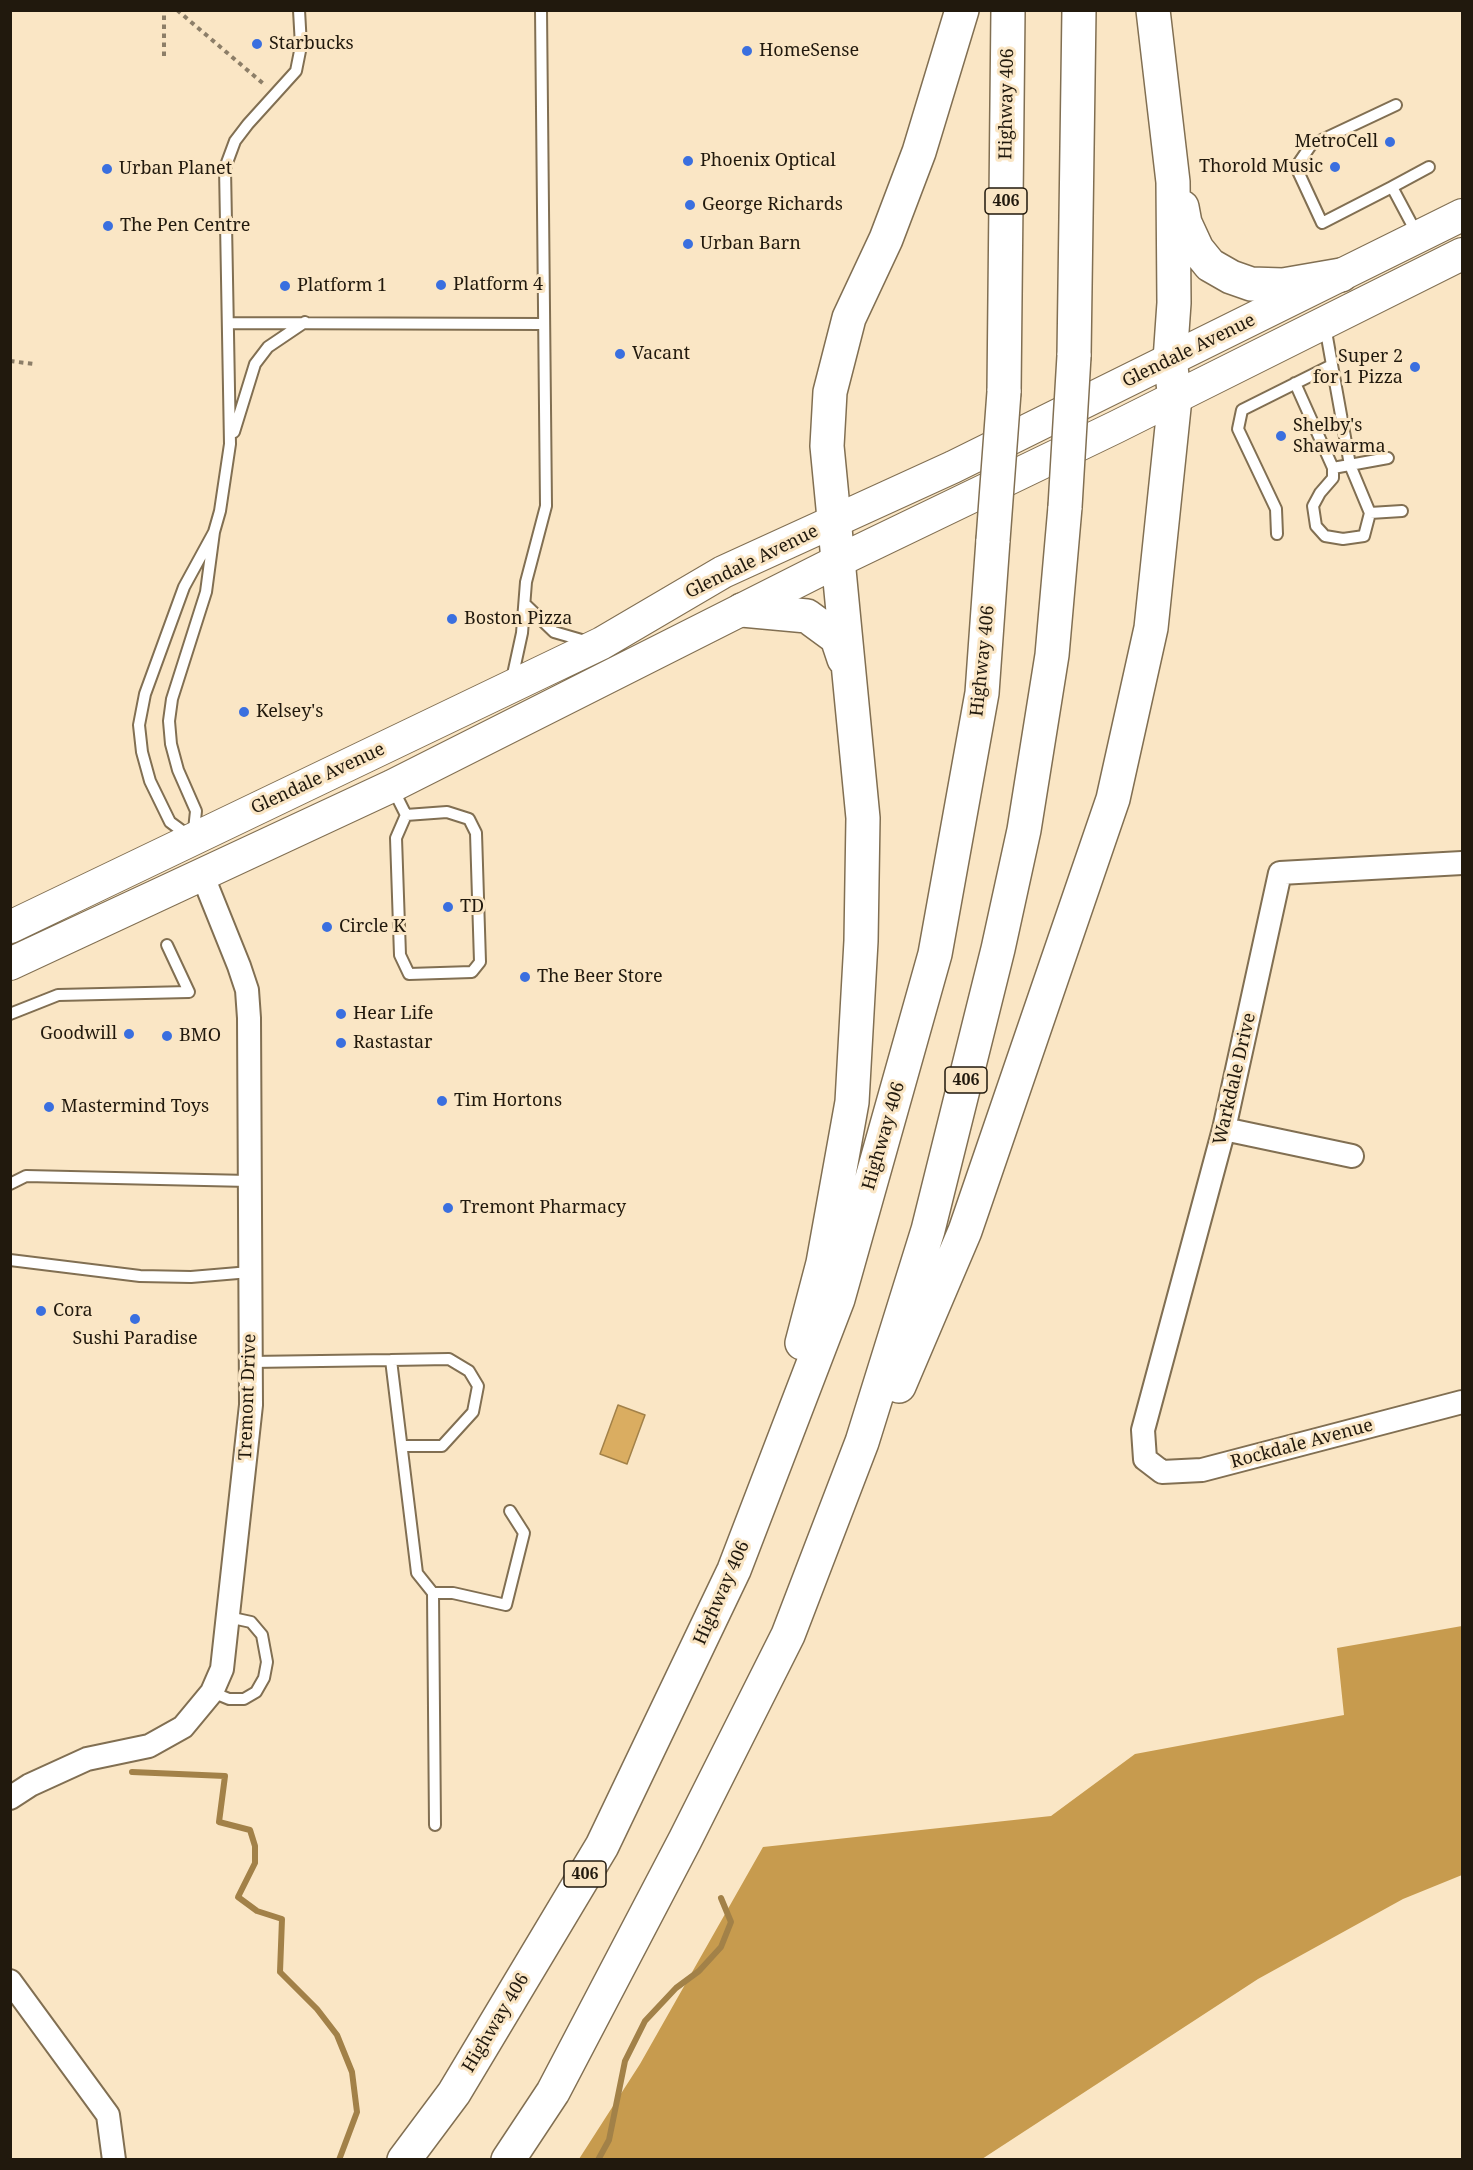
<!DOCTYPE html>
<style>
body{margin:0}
#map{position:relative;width:1473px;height:2170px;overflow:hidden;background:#fae6c5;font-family:"Noto Serif",serif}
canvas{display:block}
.frame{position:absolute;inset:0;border:12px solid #21190d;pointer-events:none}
</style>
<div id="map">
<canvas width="1473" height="2170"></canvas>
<div class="frame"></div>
</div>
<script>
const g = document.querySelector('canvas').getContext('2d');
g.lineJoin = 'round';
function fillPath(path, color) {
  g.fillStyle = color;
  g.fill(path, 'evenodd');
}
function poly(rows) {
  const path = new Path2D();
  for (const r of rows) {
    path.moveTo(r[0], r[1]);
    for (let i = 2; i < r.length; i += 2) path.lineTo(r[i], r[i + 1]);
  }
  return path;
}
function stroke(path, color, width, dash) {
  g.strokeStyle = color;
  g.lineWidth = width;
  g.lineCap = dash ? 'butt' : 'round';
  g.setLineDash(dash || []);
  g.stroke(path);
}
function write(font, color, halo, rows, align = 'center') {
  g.font = font + ' "Noto Serif",serif';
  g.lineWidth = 6;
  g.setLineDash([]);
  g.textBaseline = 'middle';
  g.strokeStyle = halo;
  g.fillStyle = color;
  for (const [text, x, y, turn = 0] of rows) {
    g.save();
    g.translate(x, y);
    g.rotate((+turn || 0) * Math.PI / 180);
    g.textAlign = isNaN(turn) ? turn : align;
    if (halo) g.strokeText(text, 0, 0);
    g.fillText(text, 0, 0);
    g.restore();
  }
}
fillPath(poly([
 [1462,1626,1462,1875,1403,1899,1258,1979,982,2159,579,2159,640,2064,763,1847,1051,1816,1135,1754,1344,1715,1337,1648]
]), '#c79b4e');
const water = poly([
 [618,1405,645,1415,627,1464,600,1454,618,1405]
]);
fillPath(water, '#daad61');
stroke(water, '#a28148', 1.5);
stroke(poly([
 [132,1772,225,1776,219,1822,250,1830,255,1846,255,1863,238,1897,257,1911,282,1919,280,1972,317,2009,337,2035,352,2072,357,2112,339,2160],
 [598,2160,609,2140,625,2061,645,2021,676,1988,699,1971,721,1947,731,1922,721,1898]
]), '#a28148', 6);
const lane = poly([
 [1392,187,1322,223,1296,167,1311,145,1396,105],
 [1417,234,1392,187,1429,167],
 [230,323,543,324],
 [1325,326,1350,465,1370,513,1402,511],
 [1295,383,1333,468,1333,478,1320,493,1313,506,1316,526,1325,536,1343,539,1364,536,1370,513],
 [234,432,255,364,268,347,305,322],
 [1333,468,1388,458],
 [214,532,184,587,145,694,139,725,142,752,150,781,170,822,193,839,196,811,178,770,171,744,169,721,172,699,206,592,214,532,220,511,230,444,225,168,235,141,248,124,296,71,301,46,299,10],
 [1277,534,1276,509,1238,429,1242,410,1332,365],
 [526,605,554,632,585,641],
 [512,679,522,633,526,582,546,506,541,10],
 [393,789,406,815,396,838,400,955,409,974,472,972,480,962,476,833,469,819,447,812,406,815],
 [10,1014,58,995,189,992,167,945],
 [10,1184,26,1176,249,1181],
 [10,1260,140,1276,191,1277,250,1272],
 [391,1360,449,1359,469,1371,478,1386,473,1412,442,1446,402,1446],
 [251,1362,391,1360,417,1573,433,1593,453,1593,506,1605,524,1533,510,1511],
 [433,1593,435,1825],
 [212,1692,229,1699,244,1699,256,1692,264,1678,267,1662,262,1635,251,1622,228,1617]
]);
const street = poly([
 [1462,863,1280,873,1224,1129,1143,1430,1145,1459,1162,1472,1202,1470,1462,1402],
 [1224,1129,1352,1156],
 [10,1798,30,1785,87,1759,149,1746,183,1727,212,1692,222,1669,251,1405,249,1018,247,990,239,966,202,874],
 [10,1981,108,2115,114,2160]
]);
const secondary = poly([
 [10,927,602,643,723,572,953,467,1462,215],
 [10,964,392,786,838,561,1116,427,1462,254]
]);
const highway = poly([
 [1182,207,1185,223,1197,249,1210,265,1231,277,1251,284,1283,285,1341,275],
 [1074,356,1079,10],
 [1004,392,1008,10],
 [742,610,807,616,837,638,844,659],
 [802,1343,823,1263,852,1102,861,941,863,818,827,446,830,392,849,318,886,239,919,152,962,10],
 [899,1386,965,1231,1113,799,1151,628,1175,398,1170,360,1174,303,1173,182,1153,10],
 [404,2160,454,2093,602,1846,734,1570,838,1299,935,954,982,693,993,540],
 [508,2160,553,2092,685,1840,788,1635,862,1442,928,1230,998,949,1024,830,1052,655,1065,507]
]);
stroke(lane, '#816f52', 14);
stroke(street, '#816f52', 26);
stroke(secondary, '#816f52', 34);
stroke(highway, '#816f52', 36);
stroke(poly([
 [177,10,266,86],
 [164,56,164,10],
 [10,361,34,364]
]), '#8c7e68', 4, [4.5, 4.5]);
stroke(lane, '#fff', 10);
stroke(street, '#fff', 22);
stroke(secondary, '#fff', 32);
stroke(highway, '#fff', 33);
const highwayBridge = poly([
 [1065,507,1074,356],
 [993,540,1004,392]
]);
stroke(highwayBridge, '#816f52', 36, []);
stroke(highwayBridge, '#fff', 33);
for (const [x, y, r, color] of [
 [257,44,6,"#3a6fdf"],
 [747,51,6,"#3a6fdf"],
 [1390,142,6,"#3a6fdf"],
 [688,161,6,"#3a6fdf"],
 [1335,167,6,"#3a6fdf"],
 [107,169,6,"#3a6fdf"],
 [690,205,6,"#3a6fdf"],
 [108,226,6,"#3a6fdf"],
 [688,244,6,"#3a6fdf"],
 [441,285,6,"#3a6fdf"],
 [285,286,6,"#3a6fdf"],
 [620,354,6,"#3a6fdf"],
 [1415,367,6,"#3a6fdf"],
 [1281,436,6,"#3a6fdf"],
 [452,619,6,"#3a6fdf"],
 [244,712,6,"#3a6fdf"],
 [448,907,6,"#3a6fdf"],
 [327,927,6,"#3a6fdf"],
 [525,977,6,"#3a6fdf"],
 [341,1014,6,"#3a6fdf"],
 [129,1034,6,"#3a6fdf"],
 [167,1036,6,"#3a6fdf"],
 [341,1043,6,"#3a6fdf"],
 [442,1101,6,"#3a6fdf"],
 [49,1107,6,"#3a6fdf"],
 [448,1208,6,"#3a6fdf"],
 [41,1311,6,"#3a6fdf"],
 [135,1319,6,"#3a6fdf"]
]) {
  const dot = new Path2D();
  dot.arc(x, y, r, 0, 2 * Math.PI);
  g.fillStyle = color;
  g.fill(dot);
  stroke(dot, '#fae6c5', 2);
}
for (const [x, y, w] of [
 [1006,201,42],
 [966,1080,42],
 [585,1874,42]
]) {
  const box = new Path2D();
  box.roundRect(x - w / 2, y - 13, w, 26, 4.5);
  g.fillStyle = '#fae6c5';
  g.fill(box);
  stroke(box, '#21190d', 1.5);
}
write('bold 16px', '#21190d', null, [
 ["406",1006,201],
 ["406",966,1080],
 ["406",585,1874]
]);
write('18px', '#21190d', '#fae6c5', [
 ["Starbucks",269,44],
 ["HomeSense",759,51],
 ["MetroCell",1378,142,"right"],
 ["Phoenix Optical",700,161],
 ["Thorold Music",1323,167,"right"],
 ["Urban Planet",119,169],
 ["George Richards",702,205],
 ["The Pen Centre",120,226],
 ["Urban Barn",700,244],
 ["Platform 4",453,285],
 ["Platform 1",297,286],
 ["Vacant",632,354],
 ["Super 2",1403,357,"right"],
 ["for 1 Pizza",1403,378,"right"],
 ["Shelby's",1293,426],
 ["Shawarma",1293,447],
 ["Boston Pizza",464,619],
 ["Kelsey's",256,712],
 ["TD",460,907],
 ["Circle K",339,927],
 ["The Beer Store",537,977],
 ["Hear Life",353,1014],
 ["Goodwill",117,1034,"right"],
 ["BMO",179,1036],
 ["Rastastar",353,1043],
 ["Tim Hortons",454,1101],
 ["Mastermind Toys",61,1107],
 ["Tremont Pharmacy",460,1208],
 ["Cora",53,1311],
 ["Sushi Paradise",135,1339,"center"]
], 'left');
write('18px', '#21190d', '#fae6c5', [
 ["Highway 406",1007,104,-89],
 ["Glendale Avenue",1189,351,-26],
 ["Glendale Avenue",752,562,-26],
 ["Highway 406",983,661,-84],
 ["Glendale Avenue",318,779,-25],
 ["Warkdale Drive",1235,1079,-77],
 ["Highway 406",884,1136,-74],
 ["Tremont Drive",248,1397,-88],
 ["Rockdale Avenue",1302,1444,-15],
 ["Highway 406",722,1593,-66],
 ["Highway 406",496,2023,-59]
]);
</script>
